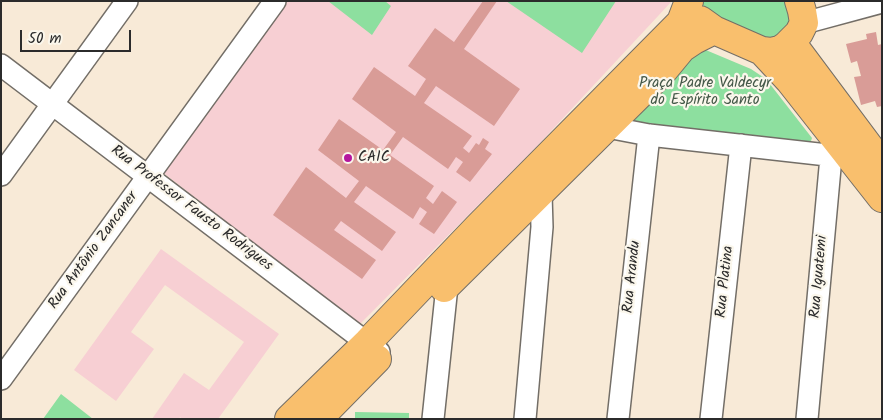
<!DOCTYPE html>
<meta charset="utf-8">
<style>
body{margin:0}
#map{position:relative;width:883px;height:420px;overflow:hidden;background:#f8ead7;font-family:Kalam,sans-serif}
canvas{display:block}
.frame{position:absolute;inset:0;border:2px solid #2b2b2b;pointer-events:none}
.scale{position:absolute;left:20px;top:30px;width:111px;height:22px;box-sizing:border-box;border:2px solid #2b2b2b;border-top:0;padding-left:6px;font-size:15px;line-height:18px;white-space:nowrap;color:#2b2b2b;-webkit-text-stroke:4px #fbf7ec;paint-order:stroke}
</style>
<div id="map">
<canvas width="883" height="420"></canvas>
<div class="frame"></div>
<div class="scale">50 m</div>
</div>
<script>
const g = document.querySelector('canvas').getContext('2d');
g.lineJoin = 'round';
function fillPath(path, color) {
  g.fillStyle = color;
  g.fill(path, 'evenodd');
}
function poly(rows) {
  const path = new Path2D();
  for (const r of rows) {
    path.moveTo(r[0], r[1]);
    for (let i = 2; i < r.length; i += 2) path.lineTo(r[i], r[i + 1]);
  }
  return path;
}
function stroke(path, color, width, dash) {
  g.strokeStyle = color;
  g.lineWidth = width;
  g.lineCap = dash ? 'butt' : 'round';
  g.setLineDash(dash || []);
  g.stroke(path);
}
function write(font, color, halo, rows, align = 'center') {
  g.font = font + ' Kalam,sans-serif';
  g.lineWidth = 4.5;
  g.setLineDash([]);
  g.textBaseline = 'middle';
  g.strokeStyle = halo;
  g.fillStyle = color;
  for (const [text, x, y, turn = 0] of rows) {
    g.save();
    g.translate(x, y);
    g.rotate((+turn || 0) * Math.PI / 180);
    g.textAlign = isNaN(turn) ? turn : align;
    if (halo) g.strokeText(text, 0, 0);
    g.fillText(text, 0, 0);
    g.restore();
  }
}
fillPath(poly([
 [288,1,672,1,539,144,359,325,161,171],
 [161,249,279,334,218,419,182,419,180,417,179,419,152,419,184,373,209,390,244,342,165,285,131,332,154,349,116,401,74,370]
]), '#f7cfd3');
fillPath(poly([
 [328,1,385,1,391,6,372,35],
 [506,1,616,1,582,53],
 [699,1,793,1,797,15,771,45,704,18],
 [701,48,751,69,766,79,812,138,810,144,804,147,628,120],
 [61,394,93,419,43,419],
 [355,412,356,412,409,413,409,419,355,419]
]), '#8ddf9f');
fillPath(poly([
 [483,1,497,1,464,49,520,89,494,126,436,86,424,103,472,136,463,148,469,153,476,143,479,145,483,138,489,142,485,149,492,154,470,182,456,172,463,162,456,157,448,169,403,137,390,155,434,186,426,198,433,204,442,191,457,202,434,234,419,224,427,212,420,207,413,219,366,186,354,202,396,232,382,251,341,221,334,230,376,260,362,279,273,215,306,167,346,198,359,181,318,150,339,119,383,150,396,132,352,99,374,67,415,96,426,79,408,66,435,28,454,42],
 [876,32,878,45,882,44,882,106,877,107,875,101,861,105,854,77,861,76,857,61,851,63,846,44,867,39,866,34]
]), '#d99c97');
const minor = poly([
 [804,23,882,2],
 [1,65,379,352],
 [607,127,649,135,845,157],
 [1,175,127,1],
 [1,379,275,1],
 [433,419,447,286],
 [525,419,542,227,541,194],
 [618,419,649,135],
 [711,419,741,145],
 [807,419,833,135]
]);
const major = poly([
 [700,20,714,30,762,51,771,52,780,50,786,46,799,33,804,23,802,11,799,1],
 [791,42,882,164],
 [762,51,790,81,882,198],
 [444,288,663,71,682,48,694,40,714,30],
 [289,419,368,342,478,227,681,22,689,1],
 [318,419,377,359]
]);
stroke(minor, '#736e67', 24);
stroke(major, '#736e67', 30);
stroke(minor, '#fff', 21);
stroke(major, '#f9bf6d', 28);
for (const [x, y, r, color] of [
 [348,158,5,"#b5179e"]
]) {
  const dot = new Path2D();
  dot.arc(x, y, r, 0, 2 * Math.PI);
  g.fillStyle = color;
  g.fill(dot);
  stroke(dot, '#fbf7ec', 2);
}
write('15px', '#445848', '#fbf7ec', [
 ["Praça Padre Valdecyr",705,84],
 ["do Espírito Santo",705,101]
]);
write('15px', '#2b2b2b', '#fbf7ec', [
 ["CAIC",358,158]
], 'left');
write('15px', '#2b2b2b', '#fbf7ec', [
 ["Rua Professor Fausto Rodrigues",191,209,37],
 ["Rua Antônio Zancaner",94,251,-54],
 ["Rua Arandu",633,277,-84],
 ["Rua Iguatemi",820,277,-85],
 ["Rua Platina",726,282,-84]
]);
</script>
